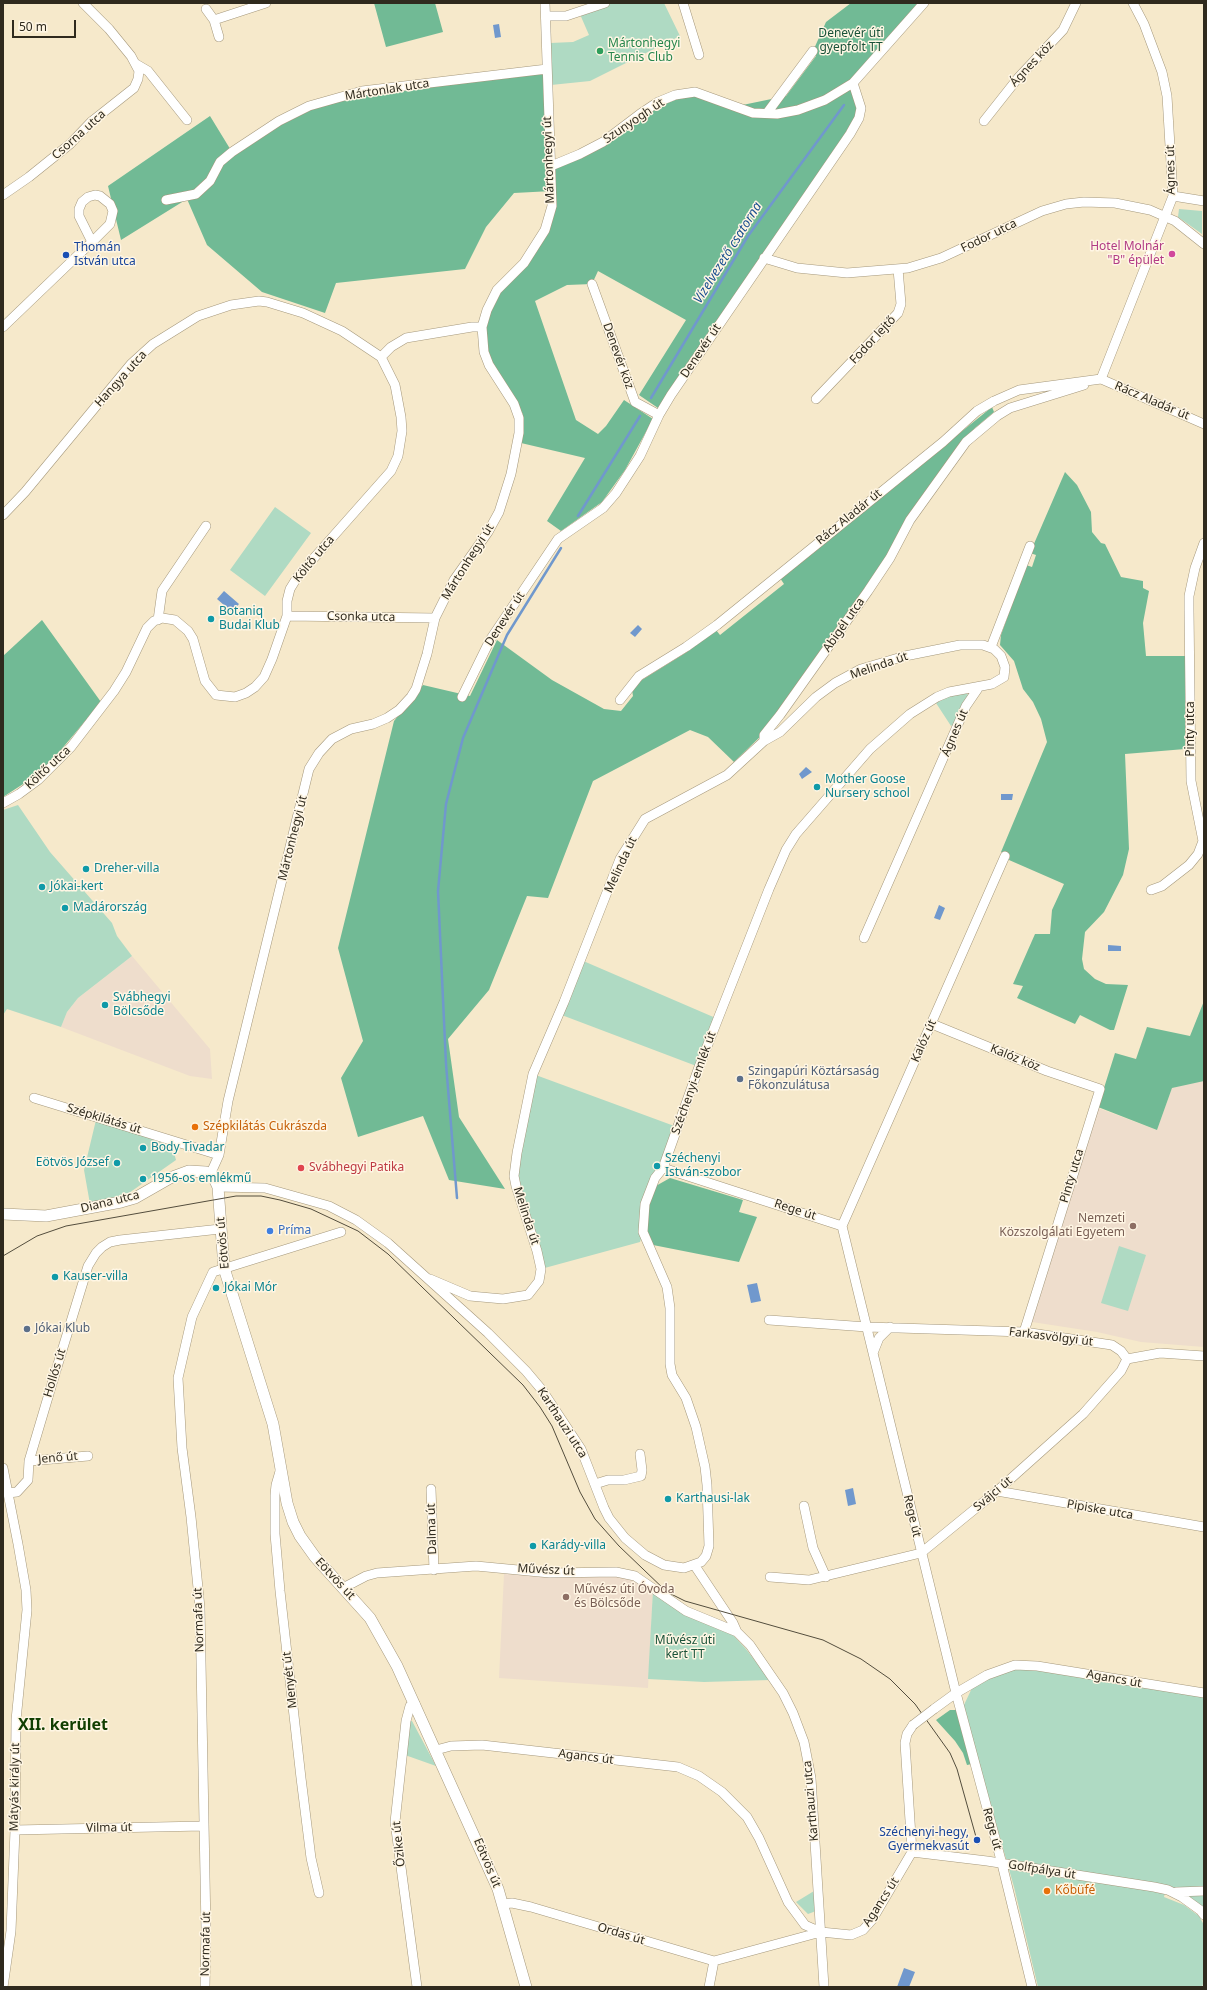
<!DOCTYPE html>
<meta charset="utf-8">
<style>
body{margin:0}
#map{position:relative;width:1207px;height:1990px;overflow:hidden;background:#f6e9cb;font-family:"Noto Sans",sans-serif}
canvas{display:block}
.frame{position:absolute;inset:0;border:4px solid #2f2a1e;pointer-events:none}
.scale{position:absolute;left:12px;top:20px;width:64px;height:18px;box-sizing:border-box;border:2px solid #2f2a1e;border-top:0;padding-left:5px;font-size:12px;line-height:14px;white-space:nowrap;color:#2f2a1e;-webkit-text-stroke:3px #fff6e4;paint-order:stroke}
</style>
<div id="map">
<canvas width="1207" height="1990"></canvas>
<div class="frame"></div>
<div class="scale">50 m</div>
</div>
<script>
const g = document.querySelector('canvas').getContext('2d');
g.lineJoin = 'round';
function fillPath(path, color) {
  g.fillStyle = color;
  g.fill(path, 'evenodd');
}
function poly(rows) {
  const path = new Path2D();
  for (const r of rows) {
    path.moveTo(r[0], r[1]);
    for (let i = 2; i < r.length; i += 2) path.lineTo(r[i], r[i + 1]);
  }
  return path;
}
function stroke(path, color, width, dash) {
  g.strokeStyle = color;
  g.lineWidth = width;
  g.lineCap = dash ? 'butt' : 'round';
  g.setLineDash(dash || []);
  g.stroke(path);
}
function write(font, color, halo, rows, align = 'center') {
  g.font = font + ' "Noto Sans",sans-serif';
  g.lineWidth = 3;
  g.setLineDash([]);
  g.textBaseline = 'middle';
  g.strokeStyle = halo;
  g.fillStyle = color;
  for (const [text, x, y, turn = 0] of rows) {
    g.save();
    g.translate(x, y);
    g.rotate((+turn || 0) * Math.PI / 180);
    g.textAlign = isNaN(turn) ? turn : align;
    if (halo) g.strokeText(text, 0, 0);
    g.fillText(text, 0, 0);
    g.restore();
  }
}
fillPath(poly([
 [132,956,210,1049,212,1079,190,1076,61,1027,67,1012,78,998],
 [1204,1079,1204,1347,1141,1342,1097,1332,1032,1322,1098,1108,1157,1130,1172,1088],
 [504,1574,625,1577,653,1590,648,1688,499,1678]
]), '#edc');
fillPath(poly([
 [605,3,664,3,680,36,590,81,551,85,550,43,573,42,589,35,579,12],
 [1179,209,1202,211,1202,234,1178,217],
 [275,507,311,533,265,596,230,570],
 [966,692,968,695,955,723,951,726,936,703,945,698],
 [18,805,50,852,112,923,117,936,132,956,78,998,67,1012,61,1027,7,1009,3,1015,3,810],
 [581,960,718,1019,699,1067,559,1014],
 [533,1074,677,1127,655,1178,643,1232,640,1242,541,1269,516,1186],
 [96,1120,172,1146,176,1160,129,1193,90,1204,84,1170],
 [1119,1246,1146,1255,1128,1311,1101,1303],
 [653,1590,732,1634,746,1649,770,1680,704,1682,648,1679],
 [1020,1667,1204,1696,1204,1887,1194,1888,1166,1888,1164,1897,1184,1905,1199,1916,1204,1925,1204,1981,1202,1987,1038,1987,1014,1887,963,1707,972,1688,999,1673],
 [409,1721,412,1721,436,1766,405,1755],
 [814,1891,816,1911,808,1914,796,1902],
 [1187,1895,1204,1896,1204,1909,1187,1896]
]), '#afdac3');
fillPath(poly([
 [374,3,435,3,443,32,386,47],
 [851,3,924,3,853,83,859,118,658,408,639,395,686,320,598,271,592,284,567,285,535,301,576,420,598,434,606,426,624,400,653,419,625,470,602,502,561,531,547,521,585,458,521,443,523,414,514,404,484,352,487,310,545,230,552,191,514,193,486,227,465,269,336,283,325,313,262,292,207,245,187,199,121,240,108,186,210,116,232,152,279,121,362,91,547,69,551,165,580,154,640,114,695,92,728,108,786,96,816,56,813,51,826,22],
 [992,407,994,412,975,428,947,461,885,560,765,732,734,762,708,737,690,730,593,781,548,898,527,896,489,990,448,1039,459,1117,505,1189,449,1180,423,1116,358,1137,341,1078,363,1041,338,948,394,721,423,685,470,696,497,640,552,680,604,709,621,711,633,696,632,690,637,683,687,652,716,630,720,635,784,584,780,578],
 [1065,472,1077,485,1091,512,1092,532,1101,543,1105,544,1121,577,1143,581,1143,588,1149,591,1143,623,1146,656,1186,656,1185,749,1125,754,1129,849,1123,875,1104,912,1085,932,1082,959,1084,969,1095,979,1106,984,1128,985,1114,1030,1110,1030,1080,1015,1075,1024,1017,998,1023,986,1013,984,1035,934,1050,934,1052,910,1064,884,1009,860,1010,855,1001,852,1047,742,1041,719,1033,702,1023,689,1014,661,1000,645,1001,635,1026,565,1032,567,1036,555,1030,553],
 [42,620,101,702,50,763,34,777,3,797,3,656],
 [1204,1001,1204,1081,1172,1088,1157,1130,1098,1107,1115,1053,1136,1059,1147,1027,1190,1036],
 [670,1178,743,1200,739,1212,757,1217,739,1262,653,1245,647,1231,648,1204,654,1187],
 [950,1710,957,1710,972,1764,967,1765,963,1753,955,1741,936,1720]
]), '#71ba95');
fillPath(poly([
 [499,24,501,37,495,38,493,25],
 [224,591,239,604,232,612,217,599],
 [638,625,642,629,635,637,630,633],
 [806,767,812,772,802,779,799,774],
 [1001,794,1013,794,1012,800,1001,800],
 [939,905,945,908,940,920,934,918],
 [1108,945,1121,946,1121,951,1108,951],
 [757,1283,761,1301,751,1303,747,1285],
 [853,1488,856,1504,848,1506,845,1490],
 [904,1968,915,1972,909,1987,897,1987]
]), '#7098cd');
stroke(poly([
 [651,398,748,236,844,105],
 [578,516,640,416],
 [457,1198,446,1064,438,891,446,804,463,738,507,635,561,548]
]), '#7098cd', 2.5);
const minor = poly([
 [683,3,699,55],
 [206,9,214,20],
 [546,16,566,16,605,3],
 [219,37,214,20,266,3],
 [136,64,148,71,187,120],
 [767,113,813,51],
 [984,121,1018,78,1063,30,1076,3],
 [551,166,580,154,603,142,640,114,658,102,675,95,695,92,753,113,777,114,798,110,825,100,853,83,924,3],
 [3,195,29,177,70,144,91,122,134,88,138,79,139,71,131,56,109,29,83,3],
 [1173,196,1204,201],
 [166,200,196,194,210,181,220,162,232,152,279,121,309,106,362,91,547,69],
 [764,258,797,268,847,273,908,268,941,258,1042,211,1066,204,1084,202,1115,203,1150,210,1175,221,1204,244],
 [592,284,635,402,659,415],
 [3,327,76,257,92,242,110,224,113,211,110,204,100,196,95,195,88,197,82,202,79,209,79,216,92,242],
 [381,357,391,347,406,338,472,327,482,327],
 [1101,379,1173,196,1167,96,1162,72,1144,24,1133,3],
 [816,399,898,313,901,304,898,269],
 [3,515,25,492,131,364,153,344,198,316,231,305,259,301,267,302,303,313,342,331,381,357,395,385,401,417,402,431,398,456,391,471,298,576,290,589,287,601,287,616,272,659,264,677,255,687,246,693,235,697,216,695,205,681,193,639,188,631,175,620,162,618,154,621,147,628,126,672,114,691,71,747,38,780,19,794,3,803],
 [287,616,435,618],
 [158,620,162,591,206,526],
 [991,647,1030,546],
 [462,697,490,640,558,539,603,508,616,493,640,456,659,415,671,395,850,134,859,118,861,108,853,83],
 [620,700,639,676,686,647,717,625,943,442,977,411,994,401,1019,390,1101,379,1204,424],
 [764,741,764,735,780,715,868,591,890,558,910,520,966,442,997,416,1010,408,1084,385],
 [1151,890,1162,886,1189,865,1198,854,1203,841,1191,781,1189,610,1189,596,1195,568,1204,543],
 [864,938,966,706,979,687],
 [932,1024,1047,1071,1100,1089,1024,1332],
 [34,1098,219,1155],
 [663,1168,842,1226],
 [210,1175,219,1155,228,1101,309,769,319,753,332,739,351,729,373,724,387,718,399,710,411,697,416,689,427,654,435,618,454,580,488,532,499,512,511,474,519,433,519,418,514,404,489,365,484,352,482,327,487,310,497,290,524,263,545,230,552,206,545,3],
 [218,1187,265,1188,329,1206,356,1220,388,1243,488,1333,526,1371,542,1390,581,1449,604,1508,609,1518,625,1538,645,1555,664,1565,684,1568,701,1562,706,1556,709,1546,707,1485,705,1467,696,1427,686,1398,672,1375,670,1364,670,1308,667,1287,643,1232,645,1204,655,1178,663,1168,699,1067,769,889,786,850,796,834,870,749,910,714,937,697,949,692,992,684,1004,677,1005,667,1001,656,994,649,983,645,960,645,905,656,861,669,835,683,816,697,780,732,764,741,727,775,645,819,620,859,564,1002,533,1074,517,1153,514,1176,516,1186,537,1251,541,1269,539,1281,528,1295,503,1299,470,1296,430,1279],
 [842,1226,956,1693,1002,1864,1032,1987],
 [842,1226,1005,856],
 [769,1320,867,1327,1024,1332,1112,1345,1121,1351,1127,1359],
 [873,1353,879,1338,890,1327],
 [1127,1359,1160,1353,1204,1356],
 [29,1461,88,1456],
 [3,1468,18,1544,26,1590,27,1610,16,1720,15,1830,11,1931,3,1987],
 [281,1468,276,1485,275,1495,275,1534,280,1591,301,1778,311,1858,319,1893],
 [595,1484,608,1480,624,1480,641,1476,642,1470,640,1454],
 [431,1489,434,1570],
 [997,1491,1204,1527],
 [8,1493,17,1492,28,1480,29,1461,54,1377,88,1266,96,1253,102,1247,110,1242,120,1240,220,1229],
 [804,1506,813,1548,826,1577],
 [695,1566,733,1623,737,1632,750,1645,783,1693,793,1713,804,1742,811,1778,824,1987],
 [770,1577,809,1580,921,1553,997,1491,1083,1414,1121,1371,1127,1359],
 [343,1588,366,1576,377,1573,476,1566,550,1573,616,1572,635,1576,686,1611,737,1632],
 [415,1704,410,1706,406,1721,395,1822,417,1987],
 [934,1709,956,1693,987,1675,1015,1665,1037,1666,1204,1693],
 [436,1750,451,1746,482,1745,678,1767,699,1776,722,1792,747,1817,759,1838,788,1902,805,1925,821,1932,851,1935,863,1930,872,1920,912,1852,905,1743,907,1734,913,1725],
 [15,1830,203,1826],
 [912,1852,987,1861,1154,1887,1168,1890,1182,1897,1200,1910,1204,1915],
 [1176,1892,1204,1891],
 [503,1904,512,1903,531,1907,714,1961],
 [714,1961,821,1932],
 [205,1987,206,1930,200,1608,191,1517,182,1448,178,1378,192,1317,213,1272,341,1232],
 [709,1987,714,1961]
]);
const tertiary = poly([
 [3,1214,46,1216,121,1202,135,1198,170,1178,189,1171,206,1172,214,1178,218,1187,224,1268,273,1424,287,1503,293,1522,300,1536,315,1557,370,1618,397,1666,498,1889,526,1987]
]);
stroke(minor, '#a5987c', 10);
stroke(tertiary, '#a5987c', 12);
stroke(minor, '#fff', 9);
stroke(tertiary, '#fff', 11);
stroke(poly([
 [3,1256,37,1236,66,1226,236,1196,261,1196,280,1200,311,1209,358,1231,388,1254,523,1385,540,1407,552,1426,580,1492,595,1519,619,1546,667,1592,685,1601,823,1640,861,1659,890,1679,915,1704,950,1753,957,1769,978,1844]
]), '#534d3d', 1);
const minorBridge = poly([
 [913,1725,934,1709]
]);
stroke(minorBridge, '#a5987c', 10, []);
stroke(minorBridge, '#fff', 9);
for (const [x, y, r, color] of [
 [600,51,4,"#2e9e5b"],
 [1172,254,4,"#d1479c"],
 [66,255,4,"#1a4fb4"],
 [211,619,4,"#0f9aa8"],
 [817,787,4,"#0f9aa8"],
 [86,869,4,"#0f9aa8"],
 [42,887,4,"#0f9aa8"],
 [65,908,4,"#0f9aa8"],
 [105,1005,4,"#0f9aa8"],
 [740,1079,4,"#5c6f8a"],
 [195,1127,4,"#e8710a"],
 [143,1148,4,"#0f9aa8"],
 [117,1163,4,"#0f9aa8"],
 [657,1166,4,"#0f9aa8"],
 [301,1168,4,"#e0444e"],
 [143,1179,4,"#0f9aa8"],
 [1133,1226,4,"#8d6e63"],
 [270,1231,4,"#3f7fe0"],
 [55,1277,4,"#0f9aa8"],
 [216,1288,4,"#0f9aa8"],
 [27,1329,4,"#5c6f8a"],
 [668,1499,4,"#0f9aa8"],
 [533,1546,4,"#0f9aa8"],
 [566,1597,4,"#8d6e63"],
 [977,1840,4,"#1a4fb4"],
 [1047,1891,4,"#e8710a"]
]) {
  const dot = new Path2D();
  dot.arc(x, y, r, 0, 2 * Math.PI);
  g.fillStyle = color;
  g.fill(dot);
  stroke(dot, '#fff6e4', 1.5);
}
write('12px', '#195239', '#fff6e4', [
 ["Denevér úti",851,34],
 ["gyepfolt TT",851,48],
 ["Művész úti",685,1641],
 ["kert TT",685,1655]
]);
write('12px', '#27864d', '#fff6e4', [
 ["Mártonhegyi",608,44],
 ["Tennis Club",608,58]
], 'left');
write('12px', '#2f2a1e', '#fff6e4', [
 ["Ágnes köz",1032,64,-47],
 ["Mártonlak utca",387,90,-9],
 ["Szunyogh út",634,121,-34],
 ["Csorna utca",79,135,-42],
 ["Mártonhegyi út",549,160,-92],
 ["Ágnes út",1171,170,-91],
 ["Fodor utca",989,236,-26],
 ["Fodor lejtő",873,340,-47],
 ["Denevér út",701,351,-56],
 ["Denevér köz",618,356,70],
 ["Hangya utca",121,379,-48],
 ["Rácz Aladár út",1152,401,23],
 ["Rácz Aladár út",849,517,-39],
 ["Költő utca",314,559,-50],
 ["Mártonhegyi út",468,562,-58],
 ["Csonka utca",361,617,1],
 ["Denevér út",505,619,-57],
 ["Abigél utca",844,625,-55],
 ["Melinda út",879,666,-19],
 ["Pinty utca",1191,729,-90],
 ["Ágnes út",955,733,-67],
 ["Költő utca",48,768,-43],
 ["Mártonhegyi út",293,838,-76],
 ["Melinda út",621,865,-65],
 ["Kalóz út",924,1041,-66],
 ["Kalóz köz",1015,1058,22],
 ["Széchenyi-emlék út",694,1083,-70],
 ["Szépkilátás út",104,1119,17],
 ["Pinty utca",1072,1176,-73],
 ["Diana utca",110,1202,-14],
 ["Rege út",795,1210,18],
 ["Melinda út",526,1216,72],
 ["Eötvös út",223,1243,-95],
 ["Farkasvölgyi út",1051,1337,7],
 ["Hollós út",55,1373,-73],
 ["Karthauzi utca",562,1423,57],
 ["Jenő út",58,1458,-5],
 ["Svájci út",993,1494,-40],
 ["Pipiske utca",1100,1510,10],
 ["Rege út",912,1516,77],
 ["Dalma út",432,1529,-92],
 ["Művész út",546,1570,3],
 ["Eötvös út",335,1579,47],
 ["Normafa út",199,1620,-92],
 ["Agancs út",1114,1679,10],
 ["Menyét út",290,1680,-96],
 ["Agancs út",586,1757,7],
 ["Mátyás király út",15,1787,-89],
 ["Karthauzi utca",811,1801,-95],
 ["Vilma út",109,1828,-1],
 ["Rege út",992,1829,75],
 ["Őzike út",399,1844,-96],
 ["Eötvös út",487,1863,67],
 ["Golfpálya út",1042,1870,9],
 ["Agancs út",881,1902,-57],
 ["Ordas út",621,1934,17],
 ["Normafa út",206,1944,-89]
]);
write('12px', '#b23c85', '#fff6e4', [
 ["Hotel Molnár",1164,247],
 ["\"B\" épület",1164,261]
], 'right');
write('12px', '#164399', '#fff6e4', [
 ["Thomán",74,248],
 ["István utca",74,262],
 ["Széchenyi-hegy,",969,1833,"right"],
 ["Gyermekvasút",969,1847,"right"]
], 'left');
write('12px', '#0d838f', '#fff6e4', [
 ["Botaniq",219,612],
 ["Budai Klub",219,626],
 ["Mother Goose",825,780],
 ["Nursery school",825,794],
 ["Dreher-villa",94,869],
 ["Jókai-kert",50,887],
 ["Madárország",73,908],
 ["Svábhegyi",113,998],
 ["Bölcsőde",113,1012],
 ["Body Tivadar",151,1148],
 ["Széchenyi",665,1159],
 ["István-szobor",665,1173],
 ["Eötvös József",109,1163,"right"],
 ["1956-os emlékmű",151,1179],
 ["Kauser-villa",63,1277],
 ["Jókai Mór",224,1288],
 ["Karthausi-lak",676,1499],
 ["Karády-villa",541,1546]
], 'left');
write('12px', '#4e5e75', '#fff6e4', [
 ["Szingapúri Köztársaság",748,1072],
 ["Főkonzulátusa",748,1086],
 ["Jókai Klub",35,1329]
], 'left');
write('12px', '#c56008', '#fff6e4', [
 ["Szépkilátás Cukrászda",203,1127],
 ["Kőbüfé",1055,1891]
], 'left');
write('12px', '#be3a42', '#fff6e4', [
 ["Svábhegyi Patika",309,1168]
], 'left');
write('12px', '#785e54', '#fff6e4', [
 ["Nemzeti",1125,1219],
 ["Közszolgálati Egyetem",1125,1233],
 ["Művész úti Óvoda",574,1590,"left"],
 ["és Bölcsőde",574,1604,"left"]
], 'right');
write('12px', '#366cbe', '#fff6e4', [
 ["Príma",278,1231]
], 'left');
write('italic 13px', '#184e8f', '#fff6e4', [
 ["Vízelvezető csatorna",728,253,-58]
]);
write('bold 16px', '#113f02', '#fff6e4', [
 ["XII. kerület",63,1725]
]);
</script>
